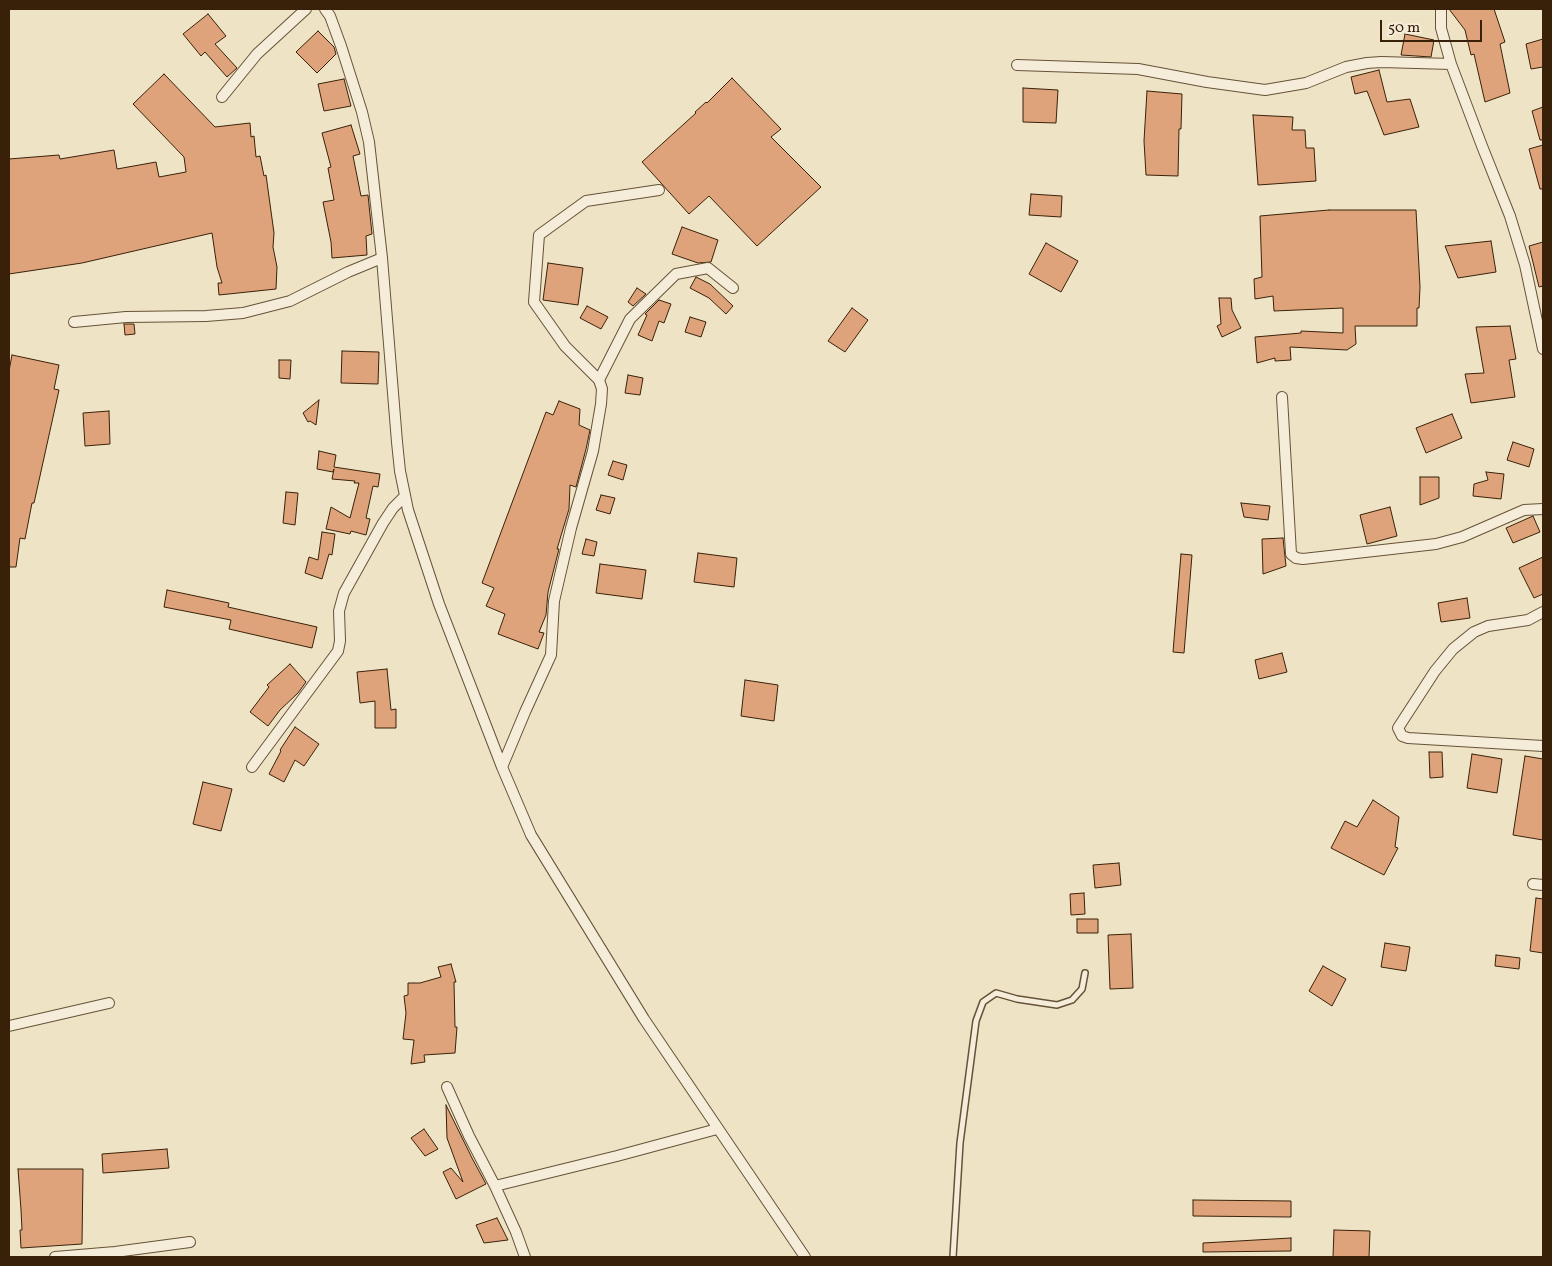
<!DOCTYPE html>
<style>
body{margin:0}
#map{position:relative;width:1552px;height:1266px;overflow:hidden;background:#efe3c5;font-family:Vollkorn,serif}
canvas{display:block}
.frame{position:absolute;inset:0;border:10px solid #392109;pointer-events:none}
.scale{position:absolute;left:1380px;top:20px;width:102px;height:22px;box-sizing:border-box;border:2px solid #392109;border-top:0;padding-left:6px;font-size:15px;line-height:18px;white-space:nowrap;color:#392109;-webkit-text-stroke:4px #f5edd9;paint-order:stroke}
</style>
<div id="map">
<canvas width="1552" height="1266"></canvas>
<div class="frame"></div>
<div class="scale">50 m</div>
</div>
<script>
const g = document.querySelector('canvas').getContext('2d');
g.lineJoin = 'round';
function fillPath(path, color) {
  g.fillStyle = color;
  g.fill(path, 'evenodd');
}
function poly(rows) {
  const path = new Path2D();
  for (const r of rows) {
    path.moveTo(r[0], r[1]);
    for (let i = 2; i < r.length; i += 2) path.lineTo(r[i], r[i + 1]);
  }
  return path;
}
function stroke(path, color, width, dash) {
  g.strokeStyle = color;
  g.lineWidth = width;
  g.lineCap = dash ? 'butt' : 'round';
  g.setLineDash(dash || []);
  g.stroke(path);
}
const building = poly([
 [1449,9,1494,9,1505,42,1500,44,1510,93,1485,102,1474,54,1471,55,1465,30,1449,9],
 [208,14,226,36,215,44,237,68,227,77,205,52,201,56,183,34,208,14],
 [318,31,334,47,336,54,317,73,296,52,318,31],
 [1405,34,1434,40,1431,57,1401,55,1405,34],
 [1543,39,1543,67,1531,69,1526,44,1543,39],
 [1379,70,1387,102,1410,99,1419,127,1384,135,1367,91,1355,94,1351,77,1379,70],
 [164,74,215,127,250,123,251,137,254,136,256,157,260,156,264,176,266,175,274,233,273,247,277,267,276,289,219,295,218,283,222,283,217,267,212,233,82,263,9,274,9,159,59,155,60,159,114,150,117,169,156,162,159,177,186,172,184,157,133,104,164,74],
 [732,78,781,129,771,137,821,187,757,246,709,196,689,214,642,162,696,113,695,112,706,102,707,103,732,78],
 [344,79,351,106,324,111,318,84,344,79],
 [1023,88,1058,90,1056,123,1023,122,1023,88],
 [1147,91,1182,94,1181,129,1179,129,1178,176,1146,175,1144,141,1147,91],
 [1543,107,1543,140,1540,140,1532,111,1543,107],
 [1253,115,1293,117,1292,130,1305,130,1306,148,1314,148,1316,181,1258,185,1253,115],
 [351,125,360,154,353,156,361,196,368,195,372,234,366,236,367,255,332,258,331,242,323,202,334,200,328,168,331,167,322,133,351,125],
 [1543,145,1543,189,1540,189,1529,149,1543,145],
 [1031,194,1062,196,1061,217,1029,215,1031,194],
 [1329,210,1416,210,1420,287,1419,308,1417,308,1417,326,1355,326,1356,344,1347,350,1290,347,1291,360,1275,361,1275,358,1257,363,1255,337,1301,333,1301,331,1343,333,1343,308,1274,311,1273,296,1255,299,1254,279,1262,277,1260,216,1329,210],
 [682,227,718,240,711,262,698,263,672,254,682,227],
 [1491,241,1496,272,1458,278,1445,246,1491,241],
 [1543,242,1543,286,1539,287,1529,246,1543,242],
 [1046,243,1078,261,1061,292,1029,274,1046,243],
 [548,263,583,268,578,305,543,300,548,263],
 [696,277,710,284,733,306,726,314,709,298,690,288,696,277],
 [637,288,646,294,633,306,628,302,637,288],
 [1219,298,1231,298,1232,310,1241,328,1222,337,1217,326,1221,324,1219,298],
 [659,300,671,304,664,323,659,321,652,341,638,335,647,315,645,314,659,300],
 [587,306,608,317,601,329,580,318,587,306],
 [852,308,868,320,845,352,828,341,852,308],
 [690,317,706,322,701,337,685,332,690,317],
 [124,324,134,324,135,334,125,335,124,324],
 [1510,326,1516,359,1509,360,1515,397,1471,403,1465,374,1484,373,1476,327,1510,326],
 [342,351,379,352,378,384,341,383,342,351],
 [12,355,59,365,54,389,59,390,34,503,32,503,25,539,20,538,16,567,9,567,9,371,12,355],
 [279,360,291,360,290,379,279,378,279,360],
 [628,375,643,378,640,395,625,393,628,375],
 [319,400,316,425,310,421,308,422,303,413,319,400],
 [559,401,580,409,579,425,590,430,586,449,576,487,570,485,569,509,557,549,559,549,548,592,546,615,539,632,544,633,538,649,498,634,505,614,486,606,494,588,482,583,546,412,553,415,559,401],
 [109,411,110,444,85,446,83,413,109,411],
 [1452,414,1462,438,1426,453,1416,428,1452,414],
 [1513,442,1534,449,1529,467,1507,460,1513,442],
 [319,451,336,455,334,467,380,474,378,487,373,486,366,518,370,519,366,535,351,531,350,534,326,529,331,507,350,518,359,483,354,483,355,481,332,479,334,469,333,472,317,469,319,451],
 [613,461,627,465,623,480,608,475,613,461],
 [1486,472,1504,474,1501,499,1473,496,1474,484,1488,480,1486,472],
 [1420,477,1439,477,1439,498,1420,505,1420,477],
 [286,492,298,493,295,525,283,523,286,492],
 [601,495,615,498,610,514,596,510,601,495],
 [1241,503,1270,506,1268,520,1244,517,1241,503],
 [1390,507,1397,536,1367,544,1360,515,1390,507],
 [1533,516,1540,532,1513,543,1506,528,1533,516],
 [322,532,335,534,332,555,329,554,322,579,305,573,309,557,318,560,322,532],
 [1283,538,1286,566,1263,574,1262,539,1283,538],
 [586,539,597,542,594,556,582,554,586,539],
 [698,553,737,558,734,587,694,582,698,553],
 [1181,554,1192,555,1184,653,1173,652,1181,554],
 [1543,557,1543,594,1534,598,1519,568,1543,557],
 [600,564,646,570,642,599,596,593,600,564],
 [167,590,229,603,228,607,317,627,312,648,229,629,231,620,164,607,167,590],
 [1467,598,1470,618,1441,622,1438,603,1467,598],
 [1282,653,1287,672,1259,679,1255,660,1282,653],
 [290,664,306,682,298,693,280,710,268,726,250,712,269,687,267,685,290,664],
 [387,669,391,710,396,709,396,728,375,728,375,701,360,703,357,672,387,669],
 [745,680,778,685,774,721,741,716,745,680],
 [295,727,319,744,304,766,295,760,284,782,269,774,281,751,280,750,295,727],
 [1429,752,1442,752,1443,777,1430,778,1429,752],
 [1472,754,1502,759,1497,793,1467,788,1472,754],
 [1525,756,1543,759,1543,840,1513,835,1525,756],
 [203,782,232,789,221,831,193,824,203,782],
 [1373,800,1399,817,1395,847,1398,848,1384,875,1331,848,1345,821,1357,827,1373,800],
 [1119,863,1121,885,1095,888,1093,865,1119,863],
 [1084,893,1085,914,1071,915,1070,894,1084,893],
 [1536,898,1543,899,1543,953,1530,951,1536,898],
 [1077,919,1098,919,1098,933,1077,933,1077,919],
 [1131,934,1133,988,1110,989,1108,935,1131,934],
 [1385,943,1410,947,1406,971,1381,967,1385,943],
 [1496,955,1520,958,1519,969,1495,966,1496,955],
 [451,964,456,982,454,982,455,1027,457,1027,455,1053,424,1055,425,1062,411,1064,414,1040,403,1039,406,1013,404,996,408,995,408,983,420,983,441,977,438,967,451,964],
 [1323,966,1346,979,1332,1006,1309,991,1323,966],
 [446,1105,472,1158,486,1184,456,1199,443,1172,451,1168,463,1182,447,1138,446,1105],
 [424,1129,438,1149,425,1156,411,1138,424,1129],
 [167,1149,169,1168,103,1173,102,1154,167,1149],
 [18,1169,83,1169,82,1244,21,1248,20,1230,22,1230,21,1210,18,1169],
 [1193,1200,1291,1201,1291,1217,1193,1216,1193,1200],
 [497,1218,508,1240,484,1243,476,1225,497,1218],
 [1334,1230,1370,1231,1369,1257,1333,1257,1334,1230],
 [1291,1238,1291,1251,1203,1252,1203,1243,1291,1238]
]);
fillPath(building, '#dea37a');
stroke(building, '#392109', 1);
const lane = poly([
 [953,1257,960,1143,976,1021,983,1002,996,993,1017,999,1057,1005,1072,1000,1082,989,1085,973]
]);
const street = poly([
 [325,9,330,16,341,46,362,112,369,142,382,258,397,442,400,471,408,510,439,604,502,767,531,835,644,1019,805,1257],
 [1441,9,1441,28,1451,64,1482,146,1510,216,1525,265,1543,349],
 [1017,65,1138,69,1207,82,1265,90,1306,83,1346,67,1367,63,1381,62,1451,64],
 [222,97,257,54,306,9],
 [74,322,126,317,206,316,243,313,290,301,348,272,382,258],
 [599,380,630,319,676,274,708,268,733,288],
 [1282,397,1291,554,1296,558,1303,559,1436,544,1462,537,1524,510,1543,509],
 [1543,612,1528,620,1488,626,1474,632,1453,649,1435,671,1398,728,1402,736,1408,738,1543,746],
 [252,767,338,651,340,641,339,611,344,593,383,523,393,508,405,496],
 [502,767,525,712,551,655,554,601,571,528,593,451,601,404,602,389,599,380,565,346,534,302,539,235,586,201,659,190],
 [1533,884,1543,885],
 [9,1026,109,1003],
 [447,1087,469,1136,495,1186,617,1156,717,1129],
 [495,1186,516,1232,525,1257],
 [55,1257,115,1252,190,1242]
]);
stroke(lane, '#665238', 8);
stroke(street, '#665238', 12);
stroke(lane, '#f5edd9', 5);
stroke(street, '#f5edd9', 10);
</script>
